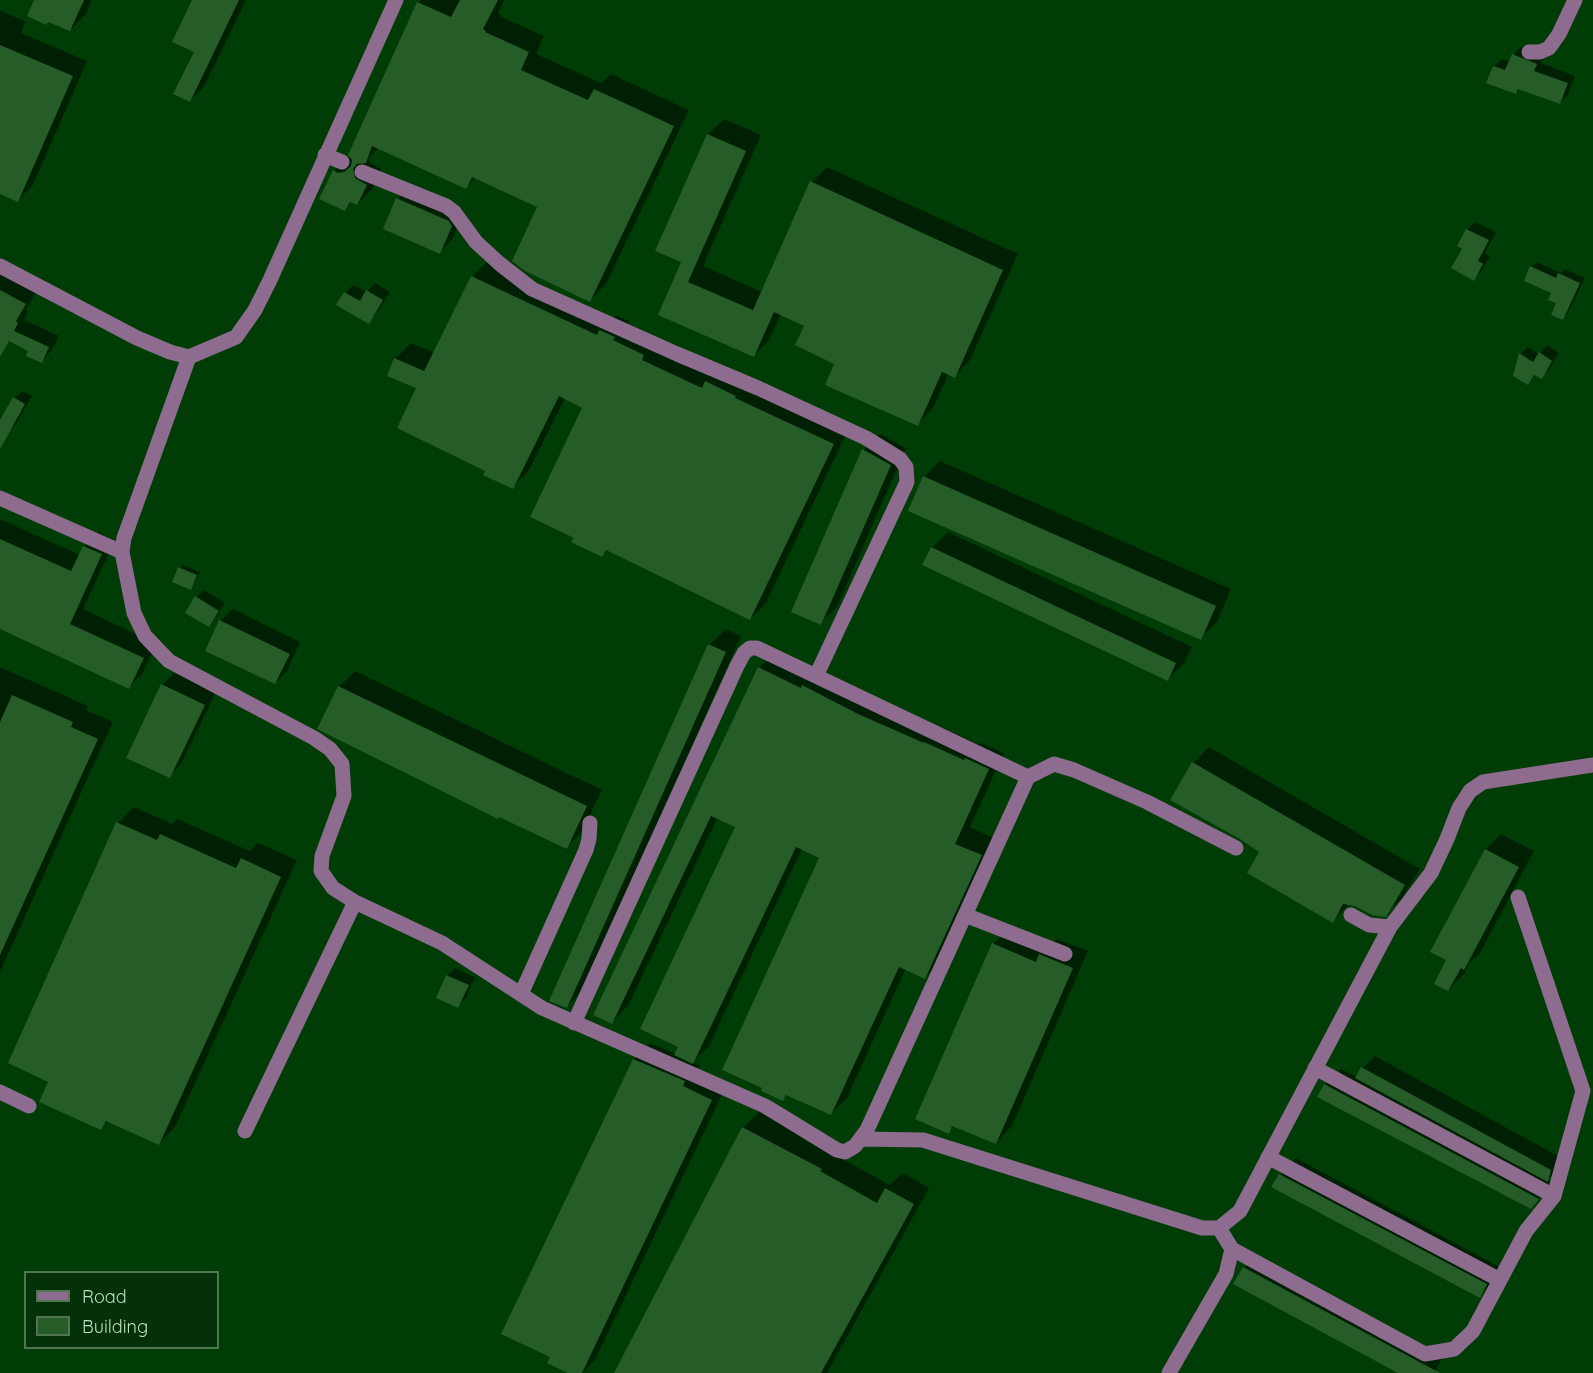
<!DOCTYPE html>
<style>
body{margin:0}
#map{position:relative;width:1593px;height:1373px;overflow:hidden;background:#003d06;font-family:Quicksand,sans-serif}
canvas{display:block}
.legend{position:absolute;left:24px;top:1271px;width:195px;height:78px;box-sizing:border-box;background:#043108;border:2px solid #4f7651;margin:0;padding:8px 10px;list-style:none;font-size:18px;color:#c0ddbf}
.legend li{display:flex;align-items:center;gap:12px;height:30px}
.legend b{width:30px;border:2px solid #4f7651}
</style>
<div id="map">
<canvas width="1593" height="1373"></canvas>
<ul class="legend">
<li><b style="height:8px;background:#8d6c8f"></b>Road</li>
<li><b style="height:16px;background:#255c27"></b>Building</li>
</ul>
</div>
<script>
const g = document.querySelector('canvas').getContext('2d');
g.lineJoin = 'round';
function fillPath(path, color) {
  g.fillStyle = color;
  g.fill(path, 'evenodd');
}
function poly(rows) {
  const path = new Path2D();
  for (const r of rows) {
    path.moveTo(r[0], r[1]);
    for (let i = 2; i < r.length; i += 2) path.lineTo(r[i], r[i + 1]);
  }
  return path;
}
function stroke(path, color, width, dash) {
  g.strokeStyle = color;
  g.lineWidth = width;
  g.lineCap = dash ? 'butt' : 'round';
  g.setLineDash(dash || []);
  g.stroke(path);
}
fillPath(poly([
 [36,0,92,0,86,14,70,30],
 [194,0,246,0,205,85,190,101,196,51],
 [421,0,504,0,498,13,501,14,500,16,544,36,536,54,601,83,611,74,689,110,606,284,590,300,539,206,476,177,466,187,379,147,369,158,369,162,381,169,373,188,357,204,352,202,345,209,334,171,350,156,418,3],
 [0,10,26,22,21,33,87,61,33,185,18,200,0,192],
 [1521,47,1544,56,1541,63,1575,76,1568,95,1560,103,1520,88,1516,93,1494,67,1502,59,1510,62,1513,55],
 [724,119,761,135,703,266,762,292,812,182,827,167,1018,254,970,360,955,376,949,373,933,408,918,424,836,363,806,325,781,314,769,340,754,355,660,314,683,261,657,250,708,134],
 [410,187,463,213,452,240,440,252,398,199],
 [1475,222,1496,232,1485,253,1490,256,1481,272,1473,279,1464,248,1459,246,1468,229],
 [488,261,612,319,616,315,629,321,628,324,849,428,766,603,750,619,608,549,602,556,576,537,584,407,565,398,528,472,512,487,487,471,395,359,411,343,435,353,472,277],
 [1536,262,1561,273,1565,269,1585,278,1568,313,1562,319,1553,292,1531,267],
 [0,273,36,292,26,310,28,311,24,320,59,336,52,350,42,361,29,351,0,335],
 [375,283,390,292,376,314,369,322,339,304,345,293,353,285,366,292],
 [1547,345,1559,353,1549,370,1541,377,1536,375,1528,383,1521,354,1528,347,1539,354],
 [22,391,32,396,16,424,8,431,0,427,0,423,14,398],
 [880,434,906,448,837,607,820,623,793,611,864,450],
 [940,461,1231,589,1217,622,1200,638,924,477],
 [0,519,80,555,84,547,98,532,115,540,83,609,157,644,142,674,128,688,0,627],
 [948,532,1192,647,1184,663,1168,679,932,548],
 [183,565,200,572,191,588,180,568],
 [204,590,225,603,216,618,209,626,196,597],
 [233,609,300,642,287,671,275,683,220,621],
 [726,629,741,636,583,990,567,1007,709,645],
 [775,652,940,728,941,727,981,745,982,743,1004,753,970,827,996,839,941,961,925,977,906,968,847,1098,831,1113,788,1094,783,1099,821,857,802,849,709,1046,693,1062,700,1065,698,1070,727,1084,595,1360,582,1373,571,1373,552,1356,503,1334,634,1059,650,1043,676,1054,680,1046,737,826,718,817,628,1006,612,1022,759,668],
 [0,667,88,706,86,710,113,722,0,972],
 [355,671,602,790,582,832,567,847,319,728,340,686],
 [174,673,216,692,181,764,169,776,162,685],
 [1209,747,1420,869,1401,899,1385,915,1349,904,1333,921,1261,852,1193,763],
 [134,807,172,824,177,819,250,851,258,843,297,860,175,1127,159,1143,109,1120,101,1128,118,823],
 [1501,834,1534,851,1480,953,1469,963,1464,974,1448,990,1448,960,1486,849],
 [1010,928,1051,945,1057,939,1088,951,1012,1126,996,1143,955,1125,948,1132,993,944],
 [455,968,475,977,466,998,458,1006,447,976],
 [1375,1056,1562,1158,1559,1168,1548,1179,1554,1182,1530,1208,1325,1085,1341,1069,1357,1077,1363,1068],
 [759,1112,837,1152,835,1155,890,1185,903,1173,929,1188,827,1373,616,1373,743,1128],
 [1296,1158,1502,1268,1495,1280,1479,1296,1280,1175],
 [1256,1256,1443,1357,1434,1373,1401,1373,1244,1268]
]), '#0007');
fillPath(poly([
 [34,0,84,0,70,31,48,22,46,25,27,16],
 [192,0,239,0,190,102,173,94,194,52,172,42],
 [460,0,498,0,483,29,486,31,485,32,529,52,521,70,588,100,594,89,674,126,590,302,525,271,512,261,537,207,472,177,466,189,372,146,366,163,357,164,353,169,355,178,367,185,357,205,350,202,345,211,319,199,333,170,338,173,344,172,351,166,352,160,348,155,417,2,451,17],
 [0,45,73,76,18,202,0,194],
 [1512,54,1537,64,1534,71,1568,83,1560,104,1518,89,1516,94,1486,83,1493,66,1505,70],
 [707,134,746,151,688,282,753,310,810,181,1003,270,955,378,942,372,918,426,825,385,834,364,795,345,804,326,774,312,754,357,658,315,681,262,655,251],
 [396,198,449,221,452,226,440,254,383,229],
 [1466,229,1489,240,1478,261,1483,264,1474,281,1451,268,1462,249,1457,246],
 [1530,266,1556,278,1558,273,1580,283,1563,320,1551,315,1556,303,1548,300,1551,293,1524,281],
 [471,276,597,335,599,330,615,337,613,340,644,355,642,360,702,388,705,381,736,396,735,398,834,444,750,620,606,550,602,557,571,542,574,538,530,517,582,408,559,396,513,489,483,475,485,471,397,428,416,388,387,376,394,358,424,371],
 [0,290,26,304,16,321,18,323,14,331,49,347,42,363,26,356,28,351,9,341,0,357],
 [366,290,383,300,369,324,336,305,344,292,360,301],
 [1539,352,1552,361,1542,379,1534,375,1528,385,1513,376,1519,353,1533,362],
 [13,397,25,404,0,449,0,420],
 [862,449,891,465,821,625,791,612],
 [923,476,1216,606,1201,640,908,511],
 [0,539,71,571,83,546,102,554,70,624,144,658,129,689,0,629],
 [931,547,1176,663,1168,681,922,565],
 [178,567,197,575,191,590,172,582],
 [195,596,219,611,209,627,185,613],
 [219,620,290,654,275,684,205,651],
 [708,644,726,652,567,1008,549,1001],
 [758,667,801,688,802,685,858,714,924,743,924,742,964,760,965,758,989,769,955,844,982,855,925,979,899,967,831,1115,786,1095,783,1101,761,1091,762,1088,722,1070,819,858,796,847,693,1064,674,1055,678,1047,640,1029,735,827,711,816,612,1024,593,1015],
 [161,684,205,705,170,778,126,758],
 [338,686,587,806,567,849,499,817,498,819,317,729],
 [12,695,73,722,71,727,98,739,0,955,0,722],
 [1192,762,1405,885,1386,917,1372,915,1355,906,1343,904,1333,923,1247,873,1259,852,1240,839,1170,800],
 [116,822,157,840,160,834,236,868,241,858,281,877,159,1145,106,1121,101,1130,39,1102,48,1082,8,1063],
 [1485,849,1519,867,1464,970,1461,968,1448,991,1434,984,1446,960,1430,952],
 [992,943,1036,962,1039,954,1073,968,996,1144,952,1126,949,1134,915,1119],
 [446,975,469,985,458,1008,436,998],
 [633,1059,685,1081,683,1086,712,1100,582,1373,568,1373,547,1363,550,1357,501,1334],
 [1361,1067,1551,1170,1548,1182,1355,1078],
 [1324,1084,1539,1199,1531,1209,1317,1097],
 [742,1127,822,1169,820,1171,877,1203,885,1188,914,1204,821,1373,614,1373],
 [1279,1174,1487,1284,1480,1298,1271,1187],
 [1243,1267,1440,1373,1398,1373,1233,1284]
]), '#255c27');
stroke(poly([
 [1529,52,1540,52,1549,48,1559,34,1575,0],
 [325,155,342,162],
 [362,172,446,206,454,212,476,242,500,264,532,289,677,354,758,388,866,438,900,459,906,467,907,482,816,676],
 [0,266,137,338,170,352,189,357,236,337,255,310,270,280,396,0],
 [189,357,124,538,122,552,134,613,145,636,169,661,314,738,330,749,342,764,344,796,322,856,321,871,333,888,355,902,442,943,542,1008,765,1106,837,1150,845,1152,855,1146,867,1130,1028,777,1054,764,1074,770,1147,802,1236,848],
 [0,498,122,552],
 [965,915,1065,954],
 [1351,915,1369,925,1390,927,1431,873,1447,839,1459,808,1470,791,1483,782,1593,765],
 [521,994,586,850,589,839,590,823],
 [574,1023,737,666,744,653,750,648,757,648,1028,777],
 [1315,1068,1554,1196],
 [0,1092,29,1106],
 [245,1131,355,902],
 [861,1139,923,1140,1202,1228,1219,1228,1240,1211,1390,927],
 [1268,1157,1500,1280],
 [1219,1228,1232,1249,1425,1354,1454,1349,1473,1331,1526,1231,1554,1196,1583,1091,1518,897],
 [1169,1373,1226,1274,1232,1249]
]), '#8d6c8f', 15);
</script>
